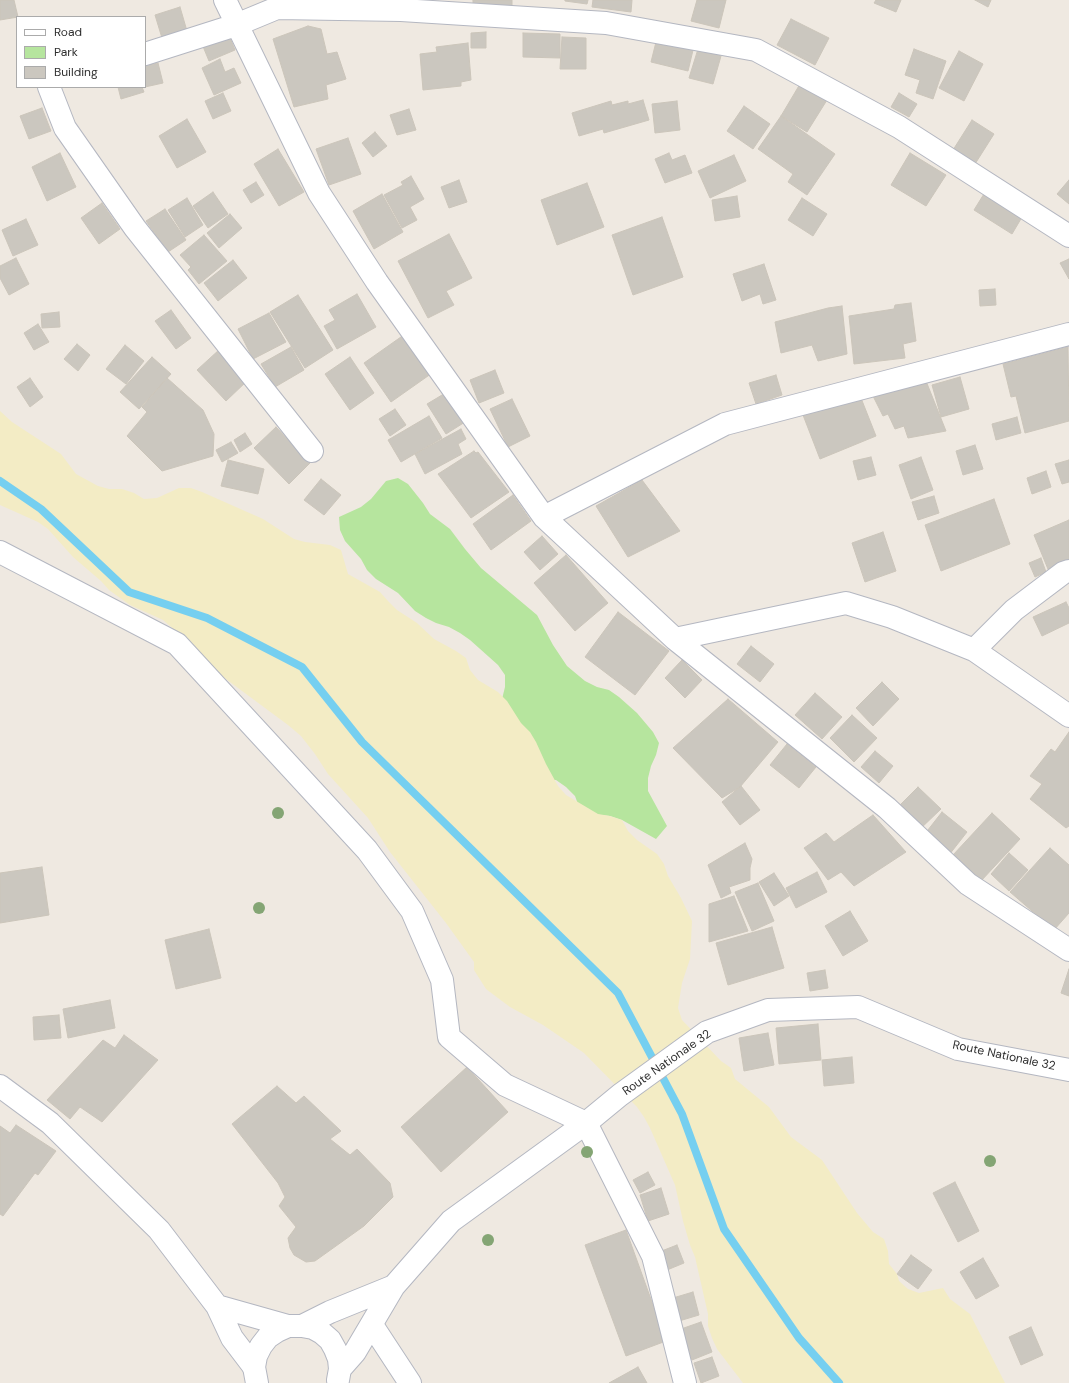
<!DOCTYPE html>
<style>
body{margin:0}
#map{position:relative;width:1069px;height:1383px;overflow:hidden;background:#efe9e1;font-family:"DM Sans",sans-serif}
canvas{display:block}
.legend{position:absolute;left:16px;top:16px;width:130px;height:72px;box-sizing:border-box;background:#fff;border:1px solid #ababab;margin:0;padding:5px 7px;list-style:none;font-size:12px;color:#2e2e2e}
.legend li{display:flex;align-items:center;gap:8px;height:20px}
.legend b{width:20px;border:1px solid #ababab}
</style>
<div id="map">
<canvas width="1069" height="1383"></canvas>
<ul class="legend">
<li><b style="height:5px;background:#fff"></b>Road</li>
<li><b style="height:11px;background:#b6e59e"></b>Park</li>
<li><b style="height:11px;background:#cbc7bf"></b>Building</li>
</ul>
</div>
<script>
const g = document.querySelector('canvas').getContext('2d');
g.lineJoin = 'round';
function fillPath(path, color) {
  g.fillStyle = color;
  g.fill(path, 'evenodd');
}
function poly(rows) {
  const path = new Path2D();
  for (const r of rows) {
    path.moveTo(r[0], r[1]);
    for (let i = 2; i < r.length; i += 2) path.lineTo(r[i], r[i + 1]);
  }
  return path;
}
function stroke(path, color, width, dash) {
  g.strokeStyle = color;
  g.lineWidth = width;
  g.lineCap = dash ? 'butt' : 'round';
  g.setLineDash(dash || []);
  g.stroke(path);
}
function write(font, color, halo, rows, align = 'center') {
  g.font = font + ' "DM Sans",sans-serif';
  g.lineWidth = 4;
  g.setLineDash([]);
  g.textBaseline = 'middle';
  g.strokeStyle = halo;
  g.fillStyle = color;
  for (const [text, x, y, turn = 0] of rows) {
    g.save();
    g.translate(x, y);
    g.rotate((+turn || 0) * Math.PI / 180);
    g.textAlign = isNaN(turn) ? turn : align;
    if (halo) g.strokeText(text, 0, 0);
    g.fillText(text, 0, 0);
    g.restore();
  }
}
fillPath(poly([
 [398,478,408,484,423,503,430,514,450,529,465,549,481,568,537,615,553,645,567,666,585,681,597,687,609,690,619,697,637,713,653,732,659,743,656,755,651,766,648,778,648,791,667,826,656,839,622,820,610,816,590,814,579,807,575,796,566,787,556,780,543,780,502,699,505,687,505,675,498,665,470,640,460,633,449,627,436,623,426,618,415,611,398,593,376,579,367,570,361,559,345,541,340,530,339,517,361,507,371,499,386,481]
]), '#b6e59e');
fillPath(poly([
 [0,411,12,422,61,454,76,474,98,486,109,489,122,489,134,493,144,499,157,498,179,488,191,488,202,492,263,519,294,539,305,542,330,545,341,550,348,574,380,592,388,601,397,610,417,623,434,639,456,651,466,658,470,670,478,680,498,692,507,701,521,723,530,732,536,742,546,764,558,786,566,795,598,814,610,816,622,820,628,831,637,840,657,854,664,864,668,876,681,898,692,921,690,959,682,983,678,1008,682,1020,721,1061,731,1068,735,1079,769,1107,791,1137,822,1160,857,1213,873,1232,884,1239,888,1251,889,1264,897,1274,899,1281,908,1289,919,1293,943,1288,950,1299,970,1314,1005,1383,743,1383,717,1349,712,1338,708,1326,708,1314,695,1257,690,1245,683,1221,675,1185,650,1128,644,1117,637,1107,584,1053,543,1025,510,1007,486,989,474,970,474,962,446,923,390,852,368,818,328,774,315,754,301,736,288,725,211,668,202,659,196,648,163,620,130,605,109,590,101,581,73,557,48,529,38,522,0,505]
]), '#f3ecc5');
stroke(poly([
 [0,481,41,509,129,592,207,618,302,667,362,742,618,993,682,1114,724,1229,799,1338,839,1383]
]), '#75cff0', 8);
const building = poly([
 [0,0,14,0,18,17,0,20,0,0],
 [473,0,512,0,512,8,473,5,473,0],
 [565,0,588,0,587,4,565,1,565,0],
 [593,0,632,0,631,12,592,7,593,0],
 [697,0,726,0,719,28,691,21,697,0],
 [876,0,901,0,896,12,874,3,876,0],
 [975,0,991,0,988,7,975,0],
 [180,7,187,31,162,38,155,15,180,7],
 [791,19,829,38,815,65,777,45,791,19],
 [308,26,321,29,327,54,337,52,346,79,326,85,328,99,294,107,273,39,308,26],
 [486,32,486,48,471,48,471,33,486,32],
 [228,33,235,50,209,61,202,44,228,33],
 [523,33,560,34,560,58,523,57,523,33],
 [562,37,586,38,586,69,560,69,562,37],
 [657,38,694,46,688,71,651,62,657,38],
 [468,43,471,80,461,82,461,86,423,90,420,54,437,52,436,47,468,43],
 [698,49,721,56,713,84,689,78,698,49],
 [914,49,946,61,933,99,916,93,920,80,905,75,914,49],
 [959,51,983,64,964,101,939,88,959,51],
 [220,59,225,72,234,68,241,83,214,95,202,68,220,59],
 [158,63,163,83,145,87,145,66,158,63],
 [800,84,827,100,807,132,781,116,800,84],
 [118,87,142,87,144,92,121,99,118,87],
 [223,93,231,111,213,119,205,101,223,93],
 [899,93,917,104,909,117,891,107,899,93],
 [643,100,649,120,604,133,603,129,579,136,572,113,611,101,612,105,628,101,628,104,643,100],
 [677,101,680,130,655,133,652,104,677,101],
 [744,106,770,124,753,149,727,131,744,106],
 [42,108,51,131,29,139,20,116,42,108],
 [409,109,416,130,397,135,390,115,409,109],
 [781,116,835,154,807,195,788,182,793,174,758,149,781,116],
 [187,119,206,152,177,168,159,136,187,119],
 [972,120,994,134,975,164,953,150,972,120],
 [375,132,387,146,373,157,362,143,375,132],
 [348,138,361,174,329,185,316,149,348,138],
 [278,149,304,192,279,206,254,164,278,149],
 [60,153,76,187,47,201,32,167,60,153],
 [669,153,672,160,685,155,692,173,665,183,655,159,669,153],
 [910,153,946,175,926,206,891,185,910,153],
 [734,155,746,181,710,198,698,171,734,155],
 [411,176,424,199,410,207,417,220,402,228,384,195,403,185,401,182,411,176],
 [459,180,467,202,449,208,441,187,459,180],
 [1069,180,1069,204,1057,194,1069,180],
 [256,182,264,195,251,203,243,190,256,182],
 [587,183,604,227,557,245,541,200,587,183],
 [987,189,1025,212,1012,234,974,210,987,189],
 [213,192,228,214,208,228,193,206,213,192],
 [382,194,403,232,374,249,353,211,382,194],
 [737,196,740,217,715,221,712,200,737,196],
 [187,198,203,225,185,237,168,210,187,198],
 [802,198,827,214,813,236,788,220,802,198],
 [102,203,120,229,99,244,81,218,102,203],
 [165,209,186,240,168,252,146,221,165,209],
 [230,214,242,228,219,248,207,233,230,214],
 [662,217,683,277,633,295,612,235,662,217],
 [26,219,38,245,13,256,2,230,26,219],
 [449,234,472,278,446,291,454,305,428,318,398,261,449,234],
 [204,235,227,261,199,284,188,270,191,267,180,255,204,235],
 [16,258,29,284,9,295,0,278,0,266,16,258],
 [1069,259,1069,279,1060,263,1069,259],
 [233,260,247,278,218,301,204,283,233,260],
 [764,264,776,300,763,304,760,294,742,301,733,274,764,264],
 [995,289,996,305,980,306,979,290,995,289],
 [357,294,376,327,337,349,324,326,335,320,329,310,357,294],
 [298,295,333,350,305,368,270,312,298,295],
 [911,303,916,341,903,344,905,358,854,364,849,316,894,309,895,305,911,303],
 [842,306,847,354,818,361,812,345,781,353,775,322,828,308,842,306],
 [171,310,191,338,176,349,155,321,171,310],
 [59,312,60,327,42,328,41,314,59,312],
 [269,313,286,342,253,359,238,329,269,313],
 [38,324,49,342,34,350,24,333,38,324],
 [408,332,435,371,391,402,364,363,408,332],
 [77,344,90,355,78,371,64,359,77,344],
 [125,345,144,361,126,384,106,369,125,345],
 [291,347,304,370,275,387,261,364,291,347],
 [1068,347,1069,421,1025,433,1016,396,1011,397,1003,364,1068,347],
 [220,349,248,380,226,401,197,370,220,349],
 [152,357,171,374,139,409,120,392,152,357],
 [350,357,374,393,350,410,325,374,350,357],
 [495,370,504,393,479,403,470,380,495,370],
 [776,375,782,395,756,404,749,383,776,375],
 [960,377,969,409,941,417,932,385,960,377],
 [30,378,43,397,30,407,17,387,30,378],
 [167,378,203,410,214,434,213,456,162,471,127,436,147,412,142,407,167,378],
 [926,381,946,431,908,438,904,426,895,429,888,414,883,416,872,394,926,381],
 [447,392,465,422,446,434,427,404,447,392],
 [859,393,876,436,820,459,803,415,859,393],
 [512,399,530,436,508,447,490,409,512,399],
 [395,409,406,425,390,436,379,419,395,409],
 [429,416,442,438,401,462,388,440,429,416],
 [1017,417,1021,433,996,440,992,424,1017,417],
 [276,427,310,463,289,484,254,448,276,427],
 [461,429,466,439,458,444,462,454,425,474,415,454,461,429],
 [245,433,252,444,240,452,234,440,245,433],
 [231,442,238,453,222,462,216,450,231,442],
 [975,445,983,469,963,475,956,451,975,445],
 [474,451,476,453,478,452,509,492,471,518,438,474,474,451],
 [871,457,876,475,858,480,853,461,871,457],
 [921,457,933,490,911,499,899,465,921,457],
 [228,460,264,469,258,494,221,486,228,460],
 [1069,460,1069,482,1062,484,1055,464,1069,460],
 [1046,471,1051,487,1032,494,1027,478,1046,471],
 [321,479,341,495,324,515,304,500,321,479],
 [642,480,680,531,628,557,596,506,642,480],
 [513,495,531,521,491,550,473,524,513,495],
 [934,496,939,513,918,520,912,502,934,496],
 [994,499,1010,544,941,571,925,525,994,499],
 [1069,520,1069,565,1050,574,1034,535,1069,520],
 [883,532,896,571,865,582,852,543,883,532],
 [542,536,558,554,540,570,524,552,542,536],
 [566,555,608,603,575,631,534,583,566,555],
 [1041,558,1046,572,1035,577,1029,563,1041,558],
 [1066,602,1069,608,1069,623,1042,636,1033,617,1066,602],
 [618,612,669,651,635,695,585,657,618,612],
 [751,646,774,664,760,682,737,664,751,646],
 [682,660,702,680,685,698,665,678,682,660],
 [882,682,899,699,873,726,856,708,882,682],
 [815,693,842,717,822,739,795,715,815,693],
 [728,699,778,742,740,787,722,798,673,748,728,699],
 [852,715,877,738,854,762,830,738,852,715],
 [1069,732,1069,826,1066,828,1030,799,1042,784,1030,776,1051,749,1055,752,1069,732],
 [787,744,816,767,799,788,770,765,787,744],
 [875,751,893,766,879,783,861,767,875,751],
 [741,786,760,810,740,825,722,802,741,786],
 [918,787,941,809,918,831,896,809,918,787],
 [942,812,967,832,949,855,924,835,942,812],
 [992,813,1020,839,981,881,953,855,992,813],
 [873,815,906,852,854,886,841,872,828,880,804,848,826,833,834,842,873,815],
 [745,843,752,859,750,868,750,880,729,887,731,893,721,898,708,865,745,843],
 [1050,848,1069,865,1069,913,1054,930,1010,892,1050,848],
 [1009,853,1028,870,1009,891,991,874,1009,853],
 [42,867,49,915,0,923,0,873,42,867],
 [817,872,827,892,796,908,786,888,817,872],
 [774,873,789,896,774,906,759,882,774,873],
 [758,883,774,921,752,931,735,892,758,883],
 [734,896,748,931,709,942,709,904,734,896],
 [850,911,868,941,843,956,825,926,850,911],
 [772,927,784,968,728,985,716,943,772,927],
 [209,929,221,978,176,989,165,940,209,929],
 [1069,969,1069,996,1061,993,1069,969],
 [825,970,828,988,810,991,807,973,825,970],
 [110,1000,115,1028,68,1038,63,1009,110,1000],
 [59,1015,61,1038,34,1040,33,1017,59,1015],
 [818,1024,821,1060,779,1064,776,1028,818,1024],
 [768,1033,774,1065,744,1071,739,1038,768,1033],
 [124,1035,158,1060,102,1122,80,1107,70,1119,47,1100,103,1040,115,1048,124,1035],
 [852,1057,854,1083,824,1086,822,1060,852,1057],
 [467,1067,508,1112,441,1172,401,1127,467,1067],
 [277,1086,296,1103,304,1096,341,1131,330,1139,350,1155,357,1149,390,1183,393,1197,364,1226,315,1261,306,1262,294,1255,290,1248,288,1238,296,1227,279,1206,285,1197,278,1183,232,1124,277,1086],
 [16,1125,56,1151,38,1175,35,1173,3,1216,0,1214,0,1126,10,1133,16,1125],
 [648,1172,655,1185,640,1193,633,1180,648,1172],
 [955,1182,979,1231,958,1242,933,1193,955,1182],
 [661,1188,669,1214,648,1221,640,1195,661,1188],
 [626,1230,666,1341,626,1356,585,1245,626,1230],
 [677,1245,684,1263,667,1270,659,1252,677,1245],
 [911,1255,932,1270,918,1289,897,1274,911,1255],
 [983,1258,999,1286,976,1299,960,1272,983,1258],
 [693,1292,699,1315,679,1321,673,1298,693,1292],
 [701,1322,712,1352,692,1360,681,1329,701,1322],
 [1031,1327,1043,1355,1021,1365,1009,1337,1031,1327],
 [712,1357,719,1376,701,1383,694,1363,712,1357],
 [638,1367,647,1383,609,1383,638,1367]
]);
fillPath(building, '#cbc7bf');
stroke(building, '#cbc5ba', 1);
const minor = poly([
 [225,0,319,193,377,282,544,517,675,639,887,808,968,884,1069,950],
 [145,54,236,25,277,8,401,10,606,23,756,50,899,127,1069,236],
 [49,87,65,128,135,228,312,451],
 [544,517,725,424,1069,334],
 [0,552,177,644,367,850,412,911,442,980,449,1037,505,1085,586,1123,653,1256,685,1383],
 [675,639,846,603,892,617,974,650,1069,716],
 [974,650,1014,610,1063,573,1069,571],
 [0,1086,50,1123,159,1230,217,1306,232,1338,254,1367],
 [217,1306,288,1326],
 [372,1325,410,1383]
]);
const tertiary = poly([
 [302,1326,330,1312,394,1286],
 [340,1369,355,1352,394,1286,451,1221,586,1123,620,1095,707,1032,768,1010,858,1007,958,1049,1069,1070],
 [257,1383,254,1367,256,1356,261,1346,268,1337,277,1331,288,1326,302,1326,313,1328,322,1333,330,1340,335,1349,339,1359,340,1369,338,1380]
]);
stroke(minor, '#b4b7c1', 24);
stroke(tertiary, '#b4b7c1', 24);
stroke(minor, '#fff', 22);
stroke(tertiary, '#fff', 22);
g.fillStyle = '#84a574';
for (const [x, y] of [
 [278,813],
 [259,908],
 [587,1152],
 [990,1161],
 [488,1240]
]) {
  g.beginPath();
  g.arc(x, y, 6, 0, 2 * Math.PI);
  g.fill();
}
write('12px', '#2e2e2e', '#fff', [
 ["Route Nationale 32",1004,1056,12],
 ["Route Nationale 32",667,1063,-35]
]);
</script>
